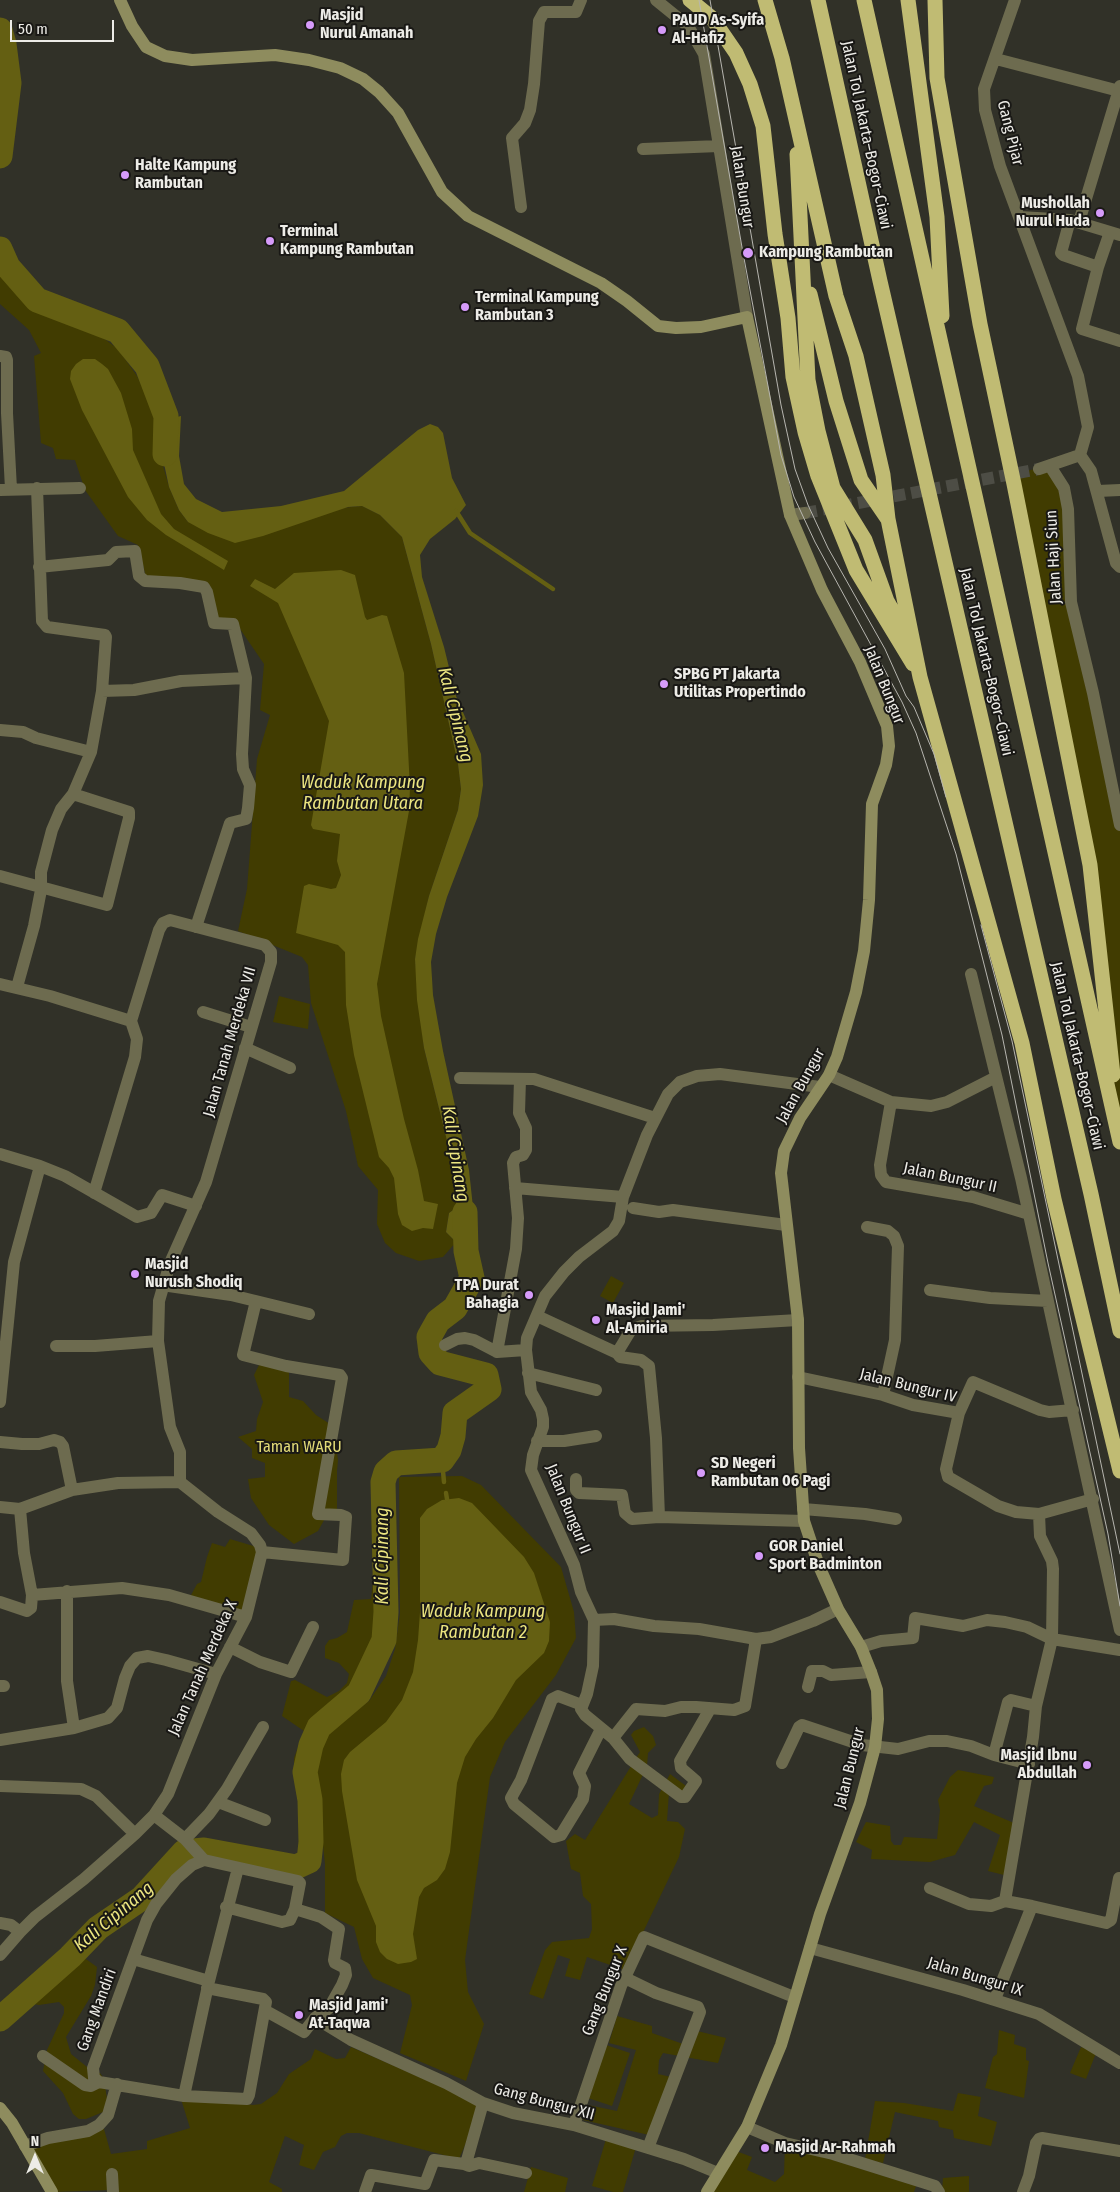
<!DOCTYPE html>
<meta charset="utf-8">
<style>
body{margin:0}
#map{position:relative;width:1120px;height:2192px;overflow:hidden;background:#313128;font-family:"Fira Sans Condensed",sans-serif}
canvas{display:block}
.north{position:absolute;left:10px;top:2132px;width:50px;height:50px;-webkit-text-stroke:4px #191815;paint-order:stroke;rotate:0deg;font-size:14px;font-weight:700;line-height:20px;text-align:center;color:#edece7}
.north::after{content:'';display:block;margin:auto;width:18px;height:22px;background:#edece7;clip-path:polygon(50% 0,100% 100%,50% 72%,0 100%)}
.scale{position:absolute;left:10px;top:20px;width:104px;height:22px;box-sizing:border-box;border:2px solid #edece7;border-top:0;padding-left:6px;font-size:15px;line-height:18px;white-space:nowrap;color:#edece7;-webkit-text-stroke:4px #191815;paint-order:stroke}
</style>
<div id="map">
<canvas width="1120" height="2192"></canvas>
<div class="north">N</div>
<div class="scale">50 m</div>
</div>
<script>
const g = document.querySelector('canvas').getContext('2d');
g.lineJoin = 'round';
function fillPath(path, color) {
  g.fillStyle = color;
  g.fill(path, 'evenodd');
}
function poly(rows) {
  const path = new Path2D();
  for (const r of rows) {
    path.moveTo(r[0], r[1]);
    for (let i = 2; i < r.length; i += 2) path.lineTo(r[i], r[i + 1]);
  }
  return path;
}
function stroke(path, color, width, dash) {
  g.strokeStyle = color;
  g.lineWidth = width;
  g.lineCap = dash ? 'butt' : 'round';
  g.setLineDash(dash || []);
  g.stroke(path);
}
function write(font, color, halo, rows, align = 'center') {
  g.font = font + ' "Fira Sans Condensed",sans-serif';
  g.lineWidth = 4;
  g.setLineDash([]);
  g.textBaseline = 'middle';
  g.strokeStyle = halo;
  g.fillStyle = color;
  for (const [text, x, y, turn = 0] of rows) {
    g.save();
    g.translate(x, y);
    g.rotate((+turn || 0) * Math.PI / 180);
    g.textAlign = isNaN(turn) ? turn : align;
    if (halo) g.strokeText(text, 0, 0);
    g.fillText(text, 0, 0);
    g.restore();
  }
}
fillPath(poly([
 [0,267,8,280,32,306,98,334,118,349,137,376,159,421,162,462,169,487,179,510,188,522,362,506,380,515,402,537,431,644,458,764,461,789,458,810,429,896,415,959,424,1048,456,1177,456,1208,449,1213,446,1232,456,1242,443,1257,419,1261,396,1253,385,1243,377,1224,378,1190,358,1166,346,1111,311,1003,308,965,302,957,238,931,247,889,257,759,270,715,260,710,264,664,236,623,217,622,207,582,146,577,138,545,118,536,85,490,75,460,56,459,53,448,41,443,34,356,41,353,29,330,0,304],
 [1050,466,1064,488,1071,602,1120,825,1120,1136,1090,865,1011,474],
 [279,996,310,1004,308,1029,273,1022],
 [611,1276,624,1283,613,1303,600,1296],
 [260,1363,289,1370,289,1397,303,1401,316,1415,333,1426,338,1460,337,1471,337,1514,328,1513,318,1531,294,1544,269,1525,251,1498,248,1479,265,1477,265,1463,252,1458,252,1449,238,1437,256,1431,257,1419,263,1402,254,1375],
 [462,1476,481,1485,561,1567,574,1612,576,1638,556,1675,505,1742,490,1777,465,1960,468,1992,484,2024,466,2081,400,2053,412,2005,410,1995,373,1978,362,1959,354,1927,325,1913,325,1864,316,1781,320,1745,334,1727,369,1701,386,1676,395,1649,400,1613,399,1477],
 [230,1539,260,1548,243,1613,190,1597,197,1584,201,1582,207,1557,212,1543,225,1547],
 [373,1582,382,1584,385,1596,382,1629,378,1641,360,1683,313,1728,300,1768,294,1765,294,1758,304,1731,282,1716,291,1681,295,1680,327,1697,339,1691,347,1683,349,1674,339,1663,325,1658,325,1646,329,1640,337,1638,347,1632,354,1600,371,1599],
 [644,1727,653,1736,656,1745,648,1753,647,1766,629,1804,652,1818,658,1815,659,1794,670,1774,686,1786,688,1794,669,1792,667,1821,678,1822,685,1829,679,1857,625,1970,587,1957,580,1980,565,1976,570,1959,558,1955,543,1999,529,1994,545,1950,552,1942,589,1938,592,1929,591,1904,583,1896,580,1873,571,1869,566,1841,575,1834,585,1840,638,1755,640,1752,631,1735,634,1731],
 [958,1770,994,1777,992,1784,984,1786,974,1806,1014,1823,1004,1875,988,1871,1000,1835,974,1822,955,1855,930,1862,871,1859,872,1850,856,1842,866,1822,890,1826,891,1841,894,1845,901,1845,904,1837,937,1839,940,1810,938,1800,950,1777],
 [86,1959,97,1967,95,1985,91,1996,66,2037,71,2054,92,2071,100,2073,104,2079,107,2099,103,2112,86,2119,79,2119,73,2114,63,2093,43,2071,47,2050,64,2013,64,2007,59,2002,39,2005,33,2004,32,1997,78,1960],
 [617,2016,652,2026,652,2033,686,2045,693,2030,726,2038,718,2063,663,2053,659,2060,658,2074,680,2079,658,2137,583,2120,588,2105,617,2111,636,2050,609,2043],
 [999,2030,1015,2035,1014,2044,1026,2048,1026,2060,1029,2061,1024,2098,985,2088,993,2057,997,2054],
 [606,2045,630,2053,612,2106,588,2098],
 [351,2047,465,2097,477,2105,479,2112,459,2159,359,2133,347,2133,341,2136,335,2147,323,2152,314,2170,299,2165,304,2145,285,2136,269,2182,282,2189,282,2192,116,2192,111,2190,53,2192,28,2144,102,2122,111,2154,147,2149,147,2141,190,2128,181,2099,233,2102,253,2105,261,2104,277,2093,289,2074,311,2059,315,2049,336,2059,345,2058],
 [1081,2047,1096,2053,1086,2079,1070,2073],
 [958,2093,981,2097,978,2116,997,2122,991,2146,954,2138,953,2130,939,2127,938,2121,895,2112,883,2163,865,2159,875,2101,904,2103,953,2111],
 [606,2139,636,2147,623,2192,613,2192,592,2186],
 [785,2145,916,2186,914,2192,713,2192,736,2151,752,2157,747,2170,775,2182,784,2174],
 [531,2167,568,2178,565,2192,524,2192],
 [969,2176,969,2192,942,2192,943,2178]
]), '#413c01');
fillPath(poly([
 [83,359,95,359,102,364,108,369,121,393,132,429,133,450,161,514,174,529,228,561,224,570,166,535,147,520,128,497,82,410,70,379,71,371,76,364],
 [181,416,179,456,184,484,196,499,222,512,281,506,344,491,418,430,430,424,438,427,443,433,452,478,466,505,455,519,430,539,420,555,422,577,444,647,456,696,481,754,483,785,478,816,447,897,436,934,431,962,433,995,443,1051,469,1170,478,1254,456,1242,446,1232,449,1213,456,1208,456,1177,424,1048,417,1000,415,959,418,939,429,896,458,810,461,789,458,764,431,644,402,537,380,515,362,506,348,507,263,536,235,543,208,533,188,522,179,510,169,487,159,440,159,421],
 [341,570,355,575,365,617,367,620,382,615,387,616,404,673,410,788,409,811,377,984,381,1016,404,1119,418,1170,424,1201,438,1204,433,1229,423,1228,412,1231,402,1225,398,1214,394,1178,389,1168,379,1157,354,1055,346,1005,345,952,338,945,296,933,304,886,309,884,331,889,336,888,341,875,337,861,340,834,313,829,311,825,329,721,278,603,250,586,255,579,275,589,294,573],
 [459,1498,472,1503,524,1557,534,1573,550,1622,549,1641,544,1653,516,1680,493,1718,476,1739,465,1757,457,1783,450,1852,445,1869,437,1880,424,1888,419,1897,413,1934,417,1959,411,1962,398,1964,387,1959,380,1952,376,1942,376,1926,357,1880,342,1791,341,1774,344,1760,350,1752,386,1722,402,1700,413,1672,418,1640,420,1612,420,1518,427,1509,442,1500]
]), '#645f12');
stroke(poly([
 [456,511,470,533,553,589],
 [442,1460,444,1482],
 [446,1493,447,1499]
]), '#645f12', 4.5);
stroke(poly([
 [0,30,4,44,9,83,0,156],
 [0,249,8,267,37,300,118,331,147,366,166,416,165,454],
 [0,2019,70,1957,98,1928,142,1898,184,1852,204,1850,296,1867,309,1861,311,1842,310,1800,305,1772,311,1745,319,1727,359,1693,384,1640,386,1612,383,1482,386,1472,396,1463,442,1460,449,1450,453,1436,455,1413,489,1389,486,1375,440,1363,431,1353,429,1337,438,1321,455,1308,472,1278,466,1251,465,1212]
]), '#645f12', 25);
stroke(poly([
 [805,513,1039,469]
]), '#4d4d45', 12, [12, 6]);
stroke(poly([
 [656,0,688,26,704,54,747,317],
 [1015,0,984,89,985,110,1000,166,1078,376,1088,427,1080,455],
 [996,59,1119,91],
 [643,149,719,146],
 [521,207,512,138,525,123,530,110,534,84,539,21,544,12,576,12,581,0],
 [1020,217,1070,220,1120,235],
 [1070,220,1061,253,1063,255,1098,267],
 [1079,222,1120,86],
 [1110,232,1098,267,1082,329,1120,341],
 [0,356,6,357,7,360,7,413,11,489],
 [1050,466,1064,488,1068,509,1071,602,1093,693,1120,825],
 [1039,469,1080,455,1091,471,1116,563,1120,567],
 [0,490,80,488],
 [1098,491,1120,490],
 [790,515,805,513],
 [39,567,108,560,116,552,135,551,139,576,145,581,180,583,204,587,207,592,214,623,233,624,246,678,242,754,243,769,250,785,248,808,246,819,230,823,196,927],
 [102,691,134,690,181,681,246,678],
 [0,730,23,732,36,738,91,752],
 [0,876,107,905,129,818,129,812,73,794],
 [971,974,1021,1178,1120,1630],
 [0,984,50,996,131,1021],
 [17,987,34,926,41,890,41,872,52,830,61,809,73,794,91,752,102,691,106,637,105,635,47,627,42,621,37,488],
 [203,1012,251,1027],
 [131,1021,159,930,163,923,170,920,265,945,271,952,271,962,206,1182,170,1263,159,1301,158,1341,170,1427,180,1452,180,1482],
 [245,1048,290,1068],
 [829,1075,891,1102,931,1106,947,1102,996,1077],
 [460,1078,534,1079,655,1118],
 [891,1102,880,1165,881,1175,886,1182,973,1197,1029,1214],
 [0,1154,40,1166,65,1176,137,1217,151,1213,162,1195,196,1206],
 [515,1188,623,1197],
 [94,1193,135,1057,137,1039,131,1021],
 [633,1208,659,1212,673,1210,786,1225],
 [867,1227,888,1231,894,1236,898,1246,895,1340,883,1395],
 [162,1285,231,1295,309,1314],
 [930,1290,990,1298,1048,1301],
 [256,1301,243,1355,286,1366,340,1375,342,1378,318,1514,341,1515,346,1517,343,1560,262,1552],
 [537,1316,617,1353,631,1330,642,1326,713,1325,798,1320],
 [445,1345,457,1339,465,1338,474,1340,497,1352,526,1350],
 [56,1346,95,1346,158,1341],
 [497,1352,516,1249,518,1218,513,1163,516,1157,523,1155,526,1150,526,1128,519,1113,520,1079],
 [617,1353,620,1357,641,1360,649,1366,656,1438,659,1517],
 [528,1373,596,1390],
 [798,1377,883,1395,913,1405,959,1413,946,1469,948,1477,998,1506,1016,1512,1039,1514,1093,1499],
 [0,1402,14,1262,40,1166],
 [959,1413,973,1382,1040,1410,1049,1412,1073,1410],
 [537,1441,564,1441,596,1436],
 [0,1442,22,1444,39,1444,54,1440,60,1442,63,1446,72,1490],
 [576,1479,576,1490,579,1493,622,1495,625,1513,632,1519,659,1517,804,1521],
 [0,1507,20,1509,72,1490,118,1483,180,1482,218,1512,251,1533,260,1545,262,1552,246,1617,216,1674,168,1794,154,1815,135,1834,84,1879,35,1917,20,1932,0,1955],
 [803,1509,865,1514,896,1519],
 [67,1591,67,1681,74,1728],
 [32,1595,122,1588,169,1595,246,1617],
 [0,1602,27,1611,31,1608,32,1595,24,1553,20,1509],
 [594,1620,614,1619,654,1626,699,1629,756,1639,771,1637,813,1621,838,1609],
 [230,1647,260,1662,291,1672,313,1627],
 [861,1647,881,1641,913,1638,915,1618,963,1626,987,1620,1005,1622,1027,1627,1052,1639,1053,1569,1052,1561,1040,1536,1039,1514],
 [0,1686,4,1686],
 [808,1687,812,1671,823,1671,831,1675,871,1672],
 [582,1705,558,1696,552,1699,521,1780,511,1798,514,1804,554,1837,561,1835,583,1799,585,1786,579,1773,601,1729],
 [710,1709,680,1761,681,1768,696,1781,685,1797,681,1797,630,1759,613,1738,636,1709,665,1711,681,1707,696,1707,734,1710,745,1706,756,1639],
 [613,1738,585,1715,581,1709,587,1694,593,1666,594,1620,581,1592,574,1565,531,1470,533,1455,543,1427,543,1419,541,1410,531,1392,526,1350,527,1338,545,1296,564,1272,579,1257,613,1231,619,1221,623,1197,647,1135,668,1094,680,1082,697,1076,720,1074,820,1087],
 [0,1740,74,1728,108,1718,117,1708,125,1678,130,1666,137,1658,148,1656,166,1660,216,1674],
 [994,1755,1029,1764],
 [782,1763,799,1727,802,1725,862,1745,898,1749,929,1741,947,1741,971,1746,994,1755,1008,1702,1011,1700,1036,1706],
 [0,1786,81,1789,96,1796,135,1834],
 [218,1802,265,1820],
 [154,1815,185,1839,204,1860],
 [185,1839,209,1814,227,1789,263,1727],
 [1119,1878,1111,1920,1106,1923,1032,1906,1005,1901,1033,1737,1036,1706,1052,1639,1120,1650],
 [930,1888,969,1904,991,1906,1005,1901],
 [0,1923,11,1925,20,1932],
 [810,1948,963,1990,1039,2014,1120,2063],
 [133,1959,209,1981],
 [625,1978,656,1993,698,2007,700,2012,648,2148],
 [207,1988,263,1999,266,2002,249,2095,247,2099,184,2096,99,2082,94,2078,93,2068,147,1920,156,1904,176,1879,192,1865,204,1860,298,1881,300,1883,295,1909,290,1920,282,1922,226,1907],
 [995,1999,1032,1906],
 [266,2011,304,2032,315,2018,329,2008,342,1985,346,1975,345,1968,335,1963,334,1960,339,1929,321,1917,295,1909],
 [315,2018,351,2040,446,2083,483,2103,513,2113,574,2125,684,2159,718,2173],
 [43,2056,85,2085,91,2086,99,2082],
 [184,2096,209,1981,238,1868],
 [574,2125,621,1986,644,1937,794,1997],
 [747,2127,785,2143,833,2154,935,2186,939,2192],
 [25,2146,48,2138,88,2131,99,2125,108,2115,117,2084],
 [464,2164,469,2166,479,2163,526,2173],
 [112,2174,113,2192],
 [365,2192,371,2175,425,2184,434,2160,464,2164,467,2160,483,2103],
 [1023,2192,1029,2176,1036,2143,1039,2139,1042,2138,1120,2151]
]), '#6d6b4f', 12);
stroke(poly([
 [120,0,132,26,146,47,165,56,192,60,275,55,309,60,340,68,363,79,379,92,398,113,442,192,468,216,601,283,627,301,658,326,676,328,701,327,747,317,790,515,822,590,860,662,887,726,889,746,886,765,872,804,869,900,864,951,856,992,837,1057,829,1075,800,1118,784,1151,781,1173,798,1320,799,1448,804,1521,819,1566,838,1609,861,1647,871,1672,877,1690,878,1719,875,1747,860,1803,820,1914,781,2045,747,2127,707,2192],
 [0,2108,12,2123,52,2192]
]), '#8e8c5e', 12);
stroke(poly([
 [690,0,712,18,736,53,750,84,763,126,775,234,788,318,793,377,805,432,818,476,856,570,913,664],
 [765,0,782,58,836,296,856,356,883,475,888,519,920,677,1022,1043,1054,1199,1120,1471],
 [818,0,880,281,1091,1194,1120,1331],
 [864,0,1120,1142],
 [908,0,937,217,942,316],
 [935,0,937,78,980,324,1014,484,1090,865,1113,1075],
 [797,154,808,380,818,431,833,488,865,540,887,601,904,631],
 [810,294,836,401,861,480,887,518]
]), '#c0bb73', 15);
stroke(poly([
 [699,0,743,253,781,455,794,497,815,542,902,702,916,733,956,854,1002,1035,1048,1263,1108,1534,1120,1606],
 [710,0,781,405,795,469,808,505,828,548,885,649,906,696,914,707,934,754,946,797],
 [981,925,1012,1041,1120,1554]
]), '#b7b6b0', 1);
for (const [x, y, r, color] of [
 [310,25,5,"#d69bfa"],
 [662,30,5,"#d69bfa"],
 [125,175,5,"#d69bfa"],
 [1100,213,5,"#d69bfa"],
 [270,241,5,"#d69bfa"],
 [748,253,6,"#d69bfa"],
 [465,307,5,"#d69bfa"],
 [664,684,5,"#d69bfa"],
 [135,1274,5,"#d69bfa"],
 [529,1295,5,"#d69bfa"],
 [596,1320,5,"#d69bfa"],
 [701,1473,5,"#d69bfa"],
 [759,1556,5,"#d69bfa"],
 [1087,1765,5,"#d69bfa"],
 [299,2015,5,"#d69bfa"],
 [765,2148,5,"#d69bfa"]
]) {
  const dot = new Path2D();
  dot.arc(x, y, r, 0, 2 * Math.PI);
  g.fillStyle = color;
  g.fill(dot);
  stroke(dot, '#191815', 2);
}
write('bold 16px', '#edece7', '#191815', [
 ["Masjid",320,16],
 ["Nurul Amanah",320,34],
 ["PAUD As-Syifa",672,21],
 ["Al-Hafiz",672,39],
 ["Halte Kampung",135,166],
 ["Rambutan",135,184],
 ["Mushollah",1090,204,"right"],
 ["Nurul Huda",1090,222,"right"],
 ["Terminal",280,232],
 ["Kampung Rambutan",280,250],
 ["Kampung Rambutan",759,253],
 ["Terminal Kampung",475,298],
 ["Rambutan 3",475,316],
 ["SPBG PT Jakarta",674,675],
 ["Utilitas Propertindo",674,693],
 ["Masjid",145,1265],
 ["Nurush Shodiq",145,1283],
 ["TPA Durat",519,1286,"right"],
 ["Bahagia",519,1304,"right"],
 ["Masjid Jami'",606,1311],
 ["Al-Amiria",606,1329],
 ["SD Negeri",711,1464],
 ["Rambutan 06 Pagi",711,1482],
 ["GOR Daniel",769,1547],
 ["Sport Badminton",769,1565],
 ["Masjid Ibnu",1077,1756,"right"],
 ["Abdullah",1077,1774,"right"],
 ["Masjid Jami'",309,2006],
 ["At-Taqwa",309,2024],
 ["Masjid Ar-Rahmah",775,2148]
], 'left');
write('16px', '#edece7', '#191815', [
 ["Gang Pijar",1010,133,76],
 ["Jalan Tol Jakarta–Bogor–Ciawi",866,135,78],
 ["Jalan Bungur",742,187,81],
 ["Jalan Haji Siun",1054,557,-93],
 ["Jalan Tol Jakarta–Bogor–Ciawi",986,662,77],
 ["Jalan Bungur",884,685,68],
 ["Jalan Tanah Merdeka VII",230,1042,-74],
 ["Jalan Tol Jakarta–Bogor–Ciawi",1077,1056,77],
 ["Jalan Bungur",801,1086,-61],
 ["Jalan Bungur II",950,1178,12],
 ["Jalan Bungur IV",908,1386,14],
 ["Jalan Bungur II",568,1509,68],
 ["Jalan Tanah Merdeka X",203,1668,-66],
 ["Jalan Bungur",850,1768,-76],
 ["Jalan Bungur IX",975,1977,17],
 ["Gang Bungur X",605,1991,-68],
 ["Gang Mandiri",97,2010,-70],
 ["Gang Bungur XII",544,2102,15]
]);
write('16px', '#e2db77', '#191815', [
 ["Taman WARU",299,1448]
]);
write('italic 18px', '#ece580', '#191815', [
 ["Kali Cipinang",455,715,76],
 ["Waduk Kampung",363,783],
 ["Rambutan Utara",363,804],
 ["Kali Cipinang",455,1154,81],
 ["Kali Cipinang",383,1556,-90],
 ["Waduk Kampung",483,1612],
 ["Rambutan 2",483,1633],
 ["Kali Cipinang",114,1917,-40]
]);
</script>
